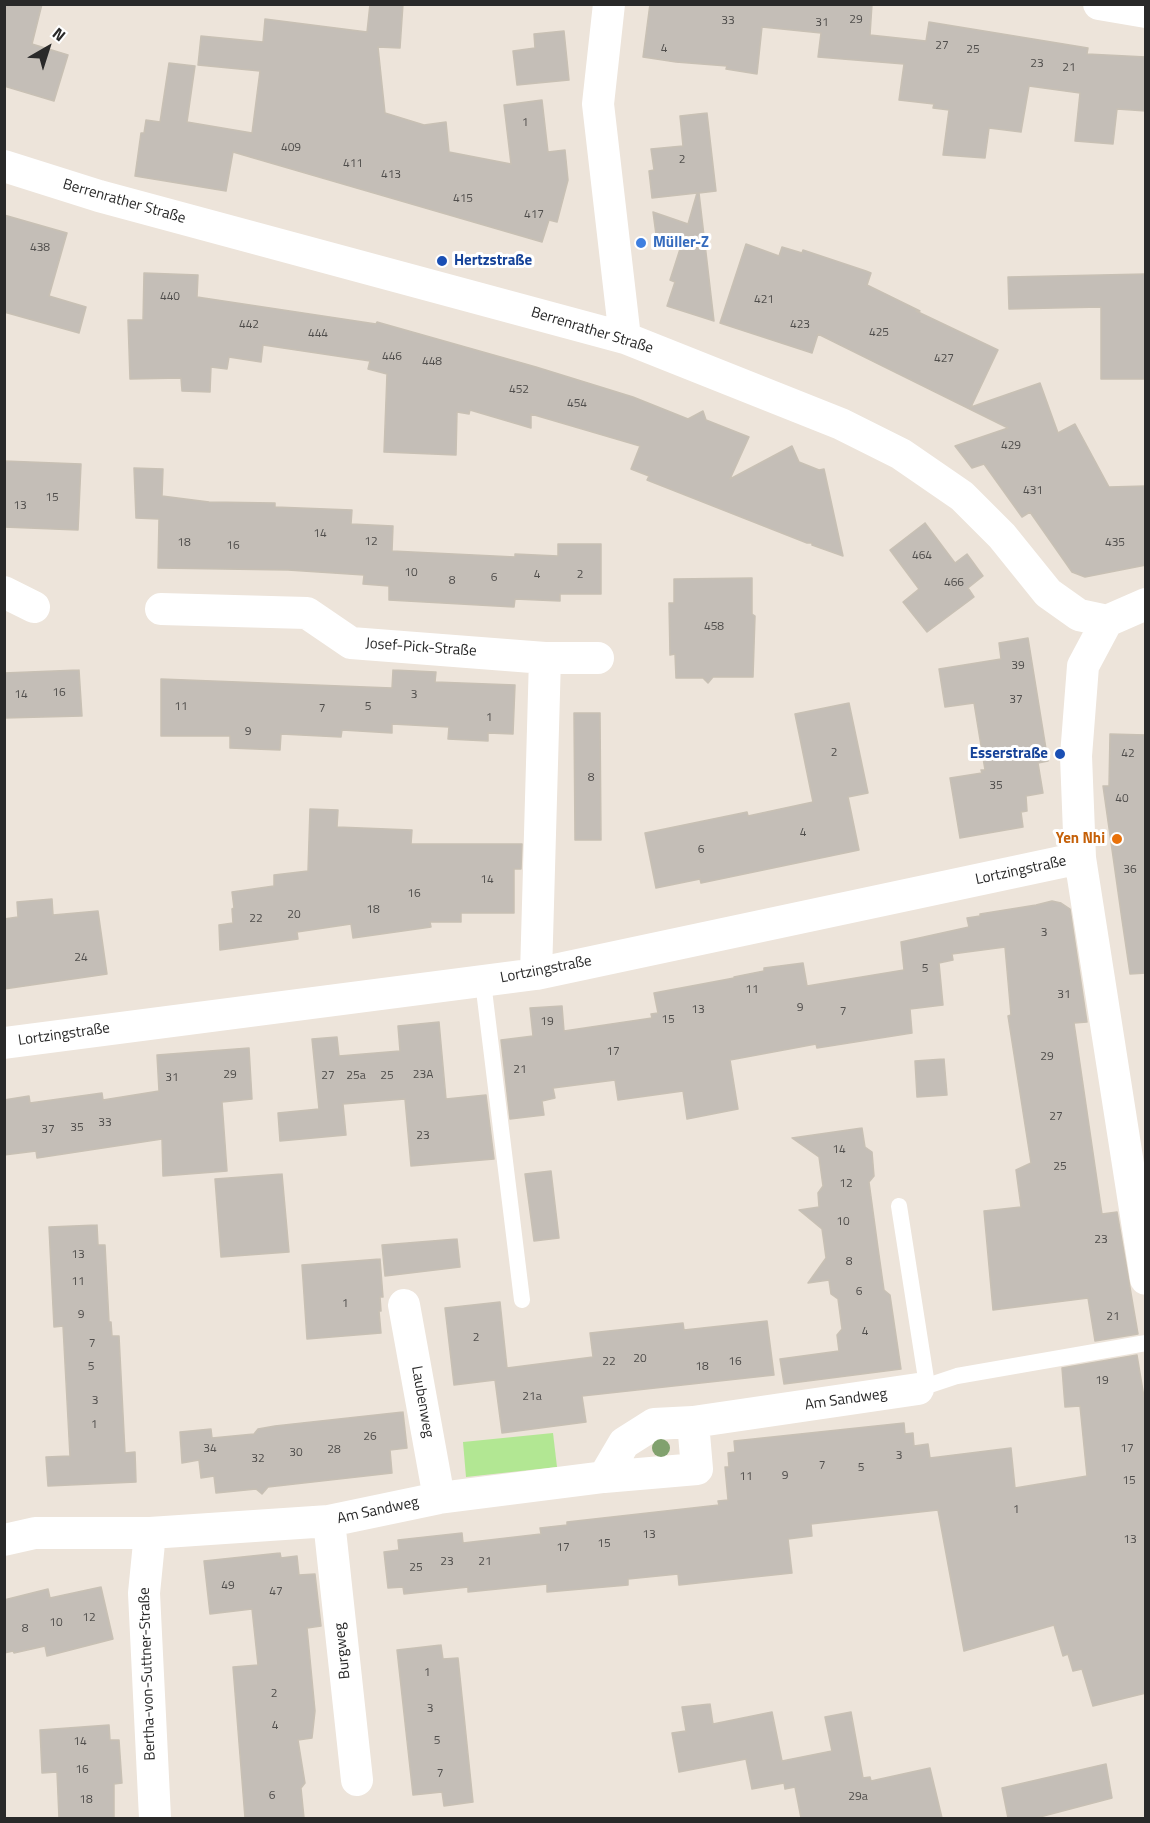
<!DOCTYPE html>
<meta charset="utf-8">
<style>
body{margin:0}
#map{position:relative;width:1150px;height:1823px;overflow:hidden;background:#ede4da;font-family:"Titillium Web",sans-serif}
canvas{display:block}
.frame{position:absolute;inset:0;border:6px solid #292929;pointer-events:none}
.north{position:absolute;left:18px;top:18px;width:60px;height:60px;-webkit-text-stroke:4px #fff;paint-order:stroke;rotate:39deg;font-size:16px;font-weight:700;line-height:24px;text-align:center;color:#292929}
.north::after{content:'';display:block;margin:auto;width:21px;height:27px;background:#292929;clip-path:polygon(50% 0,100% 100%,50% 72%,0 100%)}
</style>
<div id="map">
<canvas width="1150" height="1823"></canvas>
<div class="frame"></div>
<div class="north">N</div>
</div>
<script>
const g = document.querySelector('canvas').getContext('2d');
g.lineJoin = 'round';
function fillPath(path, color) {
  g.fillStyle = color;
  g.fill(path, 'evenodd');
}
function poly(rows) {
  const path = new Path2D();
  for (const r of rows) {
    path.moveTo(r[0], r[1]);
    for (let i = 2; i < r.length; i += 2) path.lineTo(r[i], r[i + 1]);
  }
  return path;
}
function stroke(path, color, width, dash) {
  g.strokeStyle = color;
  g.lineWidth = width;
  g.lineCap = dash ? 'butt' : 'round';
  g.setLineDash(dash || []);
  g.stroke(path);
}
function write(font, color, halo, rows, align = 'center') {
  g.font = font + ' "Titillium Web",sans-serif';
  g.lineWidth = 6;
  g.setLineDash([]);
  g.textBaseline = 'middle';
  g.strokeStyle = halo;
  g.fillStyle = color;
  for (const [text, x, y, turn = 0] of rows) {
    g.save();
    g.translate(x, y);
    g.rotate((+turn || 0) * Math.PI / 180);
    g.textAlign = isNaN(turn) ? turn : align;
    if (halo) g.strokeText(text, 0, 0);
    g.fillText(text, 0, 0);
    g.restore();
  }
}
fillPath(poly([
 [553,1433,557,1467,466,1477,463,1442]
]), '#b2e793');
const building = poly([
 [4,4,42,4,32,44,68,55,54,101,4,86,4,4],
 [370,4,403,4,400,48,378,47,385,113,424,125,446,122,449,152,511,164,504,105,542,100,548,152,565,150,568,180,557,222,549,220,542,242,233,152,226,191,135,176,141,133,144,133,146,120,160,122,169,63,195,66,187,122,252,133,260,71,198,65,201,36,263,42,265,19,367,32,370,4],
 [650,4,872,4,870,35,926,41,929,22,1088,48,1087,54,1146,57,1146,111,1117,109,1113,144,1075,141,1080,93,1029,86,1021,132,989,128,985,158,943,155,949,110,933,108,934,104,899,100,904,64,818,57,821,33,762,27,757,74,726,69,727,66,676,62,643,57,650,4],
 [564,31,569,80,517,85,513,51,535,48,534,34,564,31],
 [707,113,716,191,699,193,714,321,667,306,675,282,670,280,680,249,657,242,653,212,688,224,697,193,652,198,649,171,654,170,651,149,683,146,680,116,707,113],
 [4,215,67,233,49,296,86,307,79,333,4,312,4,215],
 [746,244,779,256,782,247,802,253,803,250,866,271,871,273,867,285,920,311,916,311,998,350,971,407,1040,383,1058,433,1075,424,1109,487,1146,486,1146,565,1085,577,1072,572,1030,512,1022,517,984,464,972,468,955,446,1008,428,818,334,812,353,720,323,746,244],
 [144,273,198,275,197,297,376,324,377,322,536,367,633,397,688,419,703,411,706,420,749,437,730,479,792,446,799,462,819,470,824,469,843,556,812,545,812,543,807,543,647,480,649,476,631,469,640,446,531,414,531,428,470,410,469,414,457,412,456,455,384,452,387,374,368,369,370,361,263,345,261,362,229,357,227,369,211,367,210,392,182,391,181,378,130,379,128,320,143,320,144,273],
 [1146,274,1146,379,1101,379,1101,307,1009,309,1008,277,1146,274],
 [4,461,81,464,78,530,4,527,4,461],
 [134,468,163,469,162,496,209,502,275,503,275,507,352,510,351,524,393,526,392,551,515,557,515,554,558,556,558,544,601,544,601,594,560,594,560,601,515,599,514,607,389,600,389,586,363,584,364,575,288,570,158,568,159,519,136,518,134,468],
 [925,523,955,563,967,554,983,576,968,588,974,597,927,632,903,602,919,589,890,550,925,523],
 [752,578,752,614,755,616,753,677,713,677,708,683,703,678,676,678,675,654,670,655,669,603,674,603,674,579,752,578],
 [1028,638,1048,761,1038,763,1043,793,1026,796,1027,811,1021,812,1023,827,960,838,950,778,982,773,981,770,985,770,974,703,945,707,939,669,1001,659,999,643,1028,638],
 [79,670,82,716,4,718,4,673,79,670],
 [393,670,436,672,435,682,515,685,513,734,488,733,488,741,448,739,449,727,392,724,392,733,342,730,341,737,281,734,280,750,230,748,230,736,161,736,161,679,392,688,393,670],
 [849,703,868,793,848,797,859,850,701,883,700,879,656,888,645,833,747,812,748,816,813,802,795,714,849,703],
 [574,713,600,713,601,840,575,840,574,713],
 [1110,734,1146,735,1146,973,1130,974,1122,920,1103,786,1109,786,1110,734],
 [310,809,338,810,337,827,412,830,411,844,522,844,521,869,514,869,514,913,461,913,461,922,430,922,431,927,353,938,351,924,297,932,298,939,220,950,219,925,233,923,232,909,234,908,232,892,274,886,274,875,308,871,310,809],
 [52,899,53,915,98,911,107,974,4,989,4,919,18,917,17,902,52,899],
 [1052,901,1061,903,1070,909,1087,1022,1074,1023,1102,1214,1117,1212,1138,1334,1095,1341,1088,1298,993,1310,984,1211,1021,1207,1016,1170,1031,1163,1008,1016,1011,1015,1005,947,952,954,953,960,939,963,943,1005,910,1009,912,1033,817,1048,816,1044,730,1060,738,1109,687,1119,683,1091,618,1100,615,1080,553,1088,555,1098,542,1101,544,1115,510,1119,501,1040,533,1036,530,1008,562,1006,564,1031,652,1018,651,1014,658,1013,654,993,734,978,734,977,764,971,764,968,803,963,807,986,904,970,901,942,969,927,967,918,980,916,980,914,1036,905,1052,901],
 [439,1022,446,1099,486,1095,494,1159,411,1166,405,1099,343,1104,346,1135,280,1141,278,1113,319,1109,312,1039,337,1037,339,1056,400,1051,398,1026,439,1022],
 [249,1048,252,1099,222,1102,227,1171,163,1176,162,1139,37,1158,36,1151,4,1155,4,1100,29,1096,30,1103,102,1093,103,1100,159,1091,157,1055,249,1048],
 [944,1059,947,1095,917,1097,915,1061,944,1059],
 [862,1128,865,1147,872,1152,874,1176,869,1182,878,1248,884,1290,890,1295,901,1369,784,1384,780,1359,839,1351,837,1335,842,1329,838,1299,831,1294,829,1280,808,1283,826,1258,824,1243,822,1229,799,1210,819,1207,818,1193,823,1186,819,1157,792,1138,862,1128],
 [551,1171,559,1238,534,1241,525,1174,551,1171],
 [282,1174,289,1252,221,1257,215,1179,282,1174],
 [97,1225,98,1245,105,1245,109,1322,111,1322,112,1336,119,1336,125,1453,135,1452,136,1482,48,1486,46,1457,70,1456,63,1326,54,1327,49,1227,97,1225],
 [457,1239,460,1267,385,1276,382,1245,457,1239],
 [380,1259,383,1297,380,1297,381,1311,379,1311,381,1333,307,1339,302,1265,380,1259],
 [500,1302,507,1368,593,1357,590,1333,683,1323,684,1330,767,1321,774,1375,582,1396,586,1422,502,1433,495,1380,454,1385,445,1308,500,1302],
 [1137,1355,1146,1409,1146,1693,1093,1706,1082,1669,1073,1671,1068,1654,1063,1656,1054,1625,964,1651,938,1510,811,1524,812,1536,788,1539,792,1573,679,1585,678,1574,628,1579,628,1585,547,1592,547,1584,468,1592,468,1587,404,1594,403,1587,388,1588,384,1552,399,1550,398,1540,462,1533,463,1543,541,1534,540,1528,567,1525,567,1522,719,1505,718,1501,728,1500,725,1467,729,1467,728,1453,735,1452,734,1441,904,1423,905,1434,913,1433,914,1446,928,1444,930,1458,1011,1448,1015,1488,1087,1476,1080,1406,1065,1407,1062,1368,1137,1355],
 [403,1412,407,1448,390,1450,392,1473,268,1487,262,1494,256,1489,216,1493,214,1476,201,1478,199,1460,182,1463,180,1432,211,1429,212,1438,254,1434,258,1429,275,1426,403,1412],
 [280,1553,281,1558,297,1556,299,1575,315,1574,321,1626,307,1628,315,1711,312,1738,298,1740,305,1783,301,1788,304,1818,245,1818,233,1667,258,1665,252,1609,210,1614,204,1561,280,1553],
 [101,1587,113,1639,47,1656,45,1646,14,1653,13,1651,4,1653,4,1600,48,1589,50,1598,101,1587],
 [441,1645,443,1659,458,1658,473,1802,444,1806,442,1792,413,1795,397,1650,441,1645],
 [710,1704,713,1724,772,1712,782,1761,832,1751,825,1717,851,1712,863,1778,870,1777,871,1781,930,1768,942,1818,801,1818,795,1787,785,1789,784,1783,752,1789,746,1759,679,1772,672,1733,686,1731,682,1707,710,1704],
 [109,1725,110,1740,119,1740,122,1783,114,1784,114,1818,59,1818,57,1772,42,1773,40,1730,109,1725],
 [1106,1764,1112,1798,1036,1818,1008,1818,1002,1788,1106,1764]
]);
fillPath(building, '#c4beb7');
stroke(building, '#c8c0b4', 1.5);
stroke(poly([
 [483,982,522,1300],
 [899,1206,927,1385],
 [918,1389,957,1376,1146,1343]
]), '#fff', 16);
stroke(poly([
 [609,4,598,104,625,338],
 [1099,4,1146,12],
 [4,166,99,196,625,338,841,424,901,454,962,496,1002,536,1048,593,1079,615,1107,621,1146,604],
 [4,592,34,607],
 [161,609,307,613,351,643,545,658,536,974],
 [1107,621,1083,666,1076,756,1080,858,1146,1279],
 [545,658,598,658],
 [4,1043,536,974,1080,858],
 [404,1305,439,1498],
 [604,1477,697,1469,693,1422,918,1389],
 [329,1521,357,1780],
 [150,1533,329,1521,439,1498,604,1477,624,1443,654,1424,693,1422],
 [4,1540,35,1533,150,1533,144,1593,155,1818]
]), '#fff', 32);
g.fillStyle = '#81a16e';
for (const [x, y] of [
 [661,1448]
]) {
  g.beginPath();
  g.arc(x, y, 9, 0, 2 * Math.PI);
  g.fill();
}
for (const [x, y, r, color] of [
 [641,243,6,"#3f7fe0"],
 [442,261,6,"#1a4fb4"],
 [1060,754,6,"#1a4fb4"],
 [1117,839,6,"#e8710a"]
]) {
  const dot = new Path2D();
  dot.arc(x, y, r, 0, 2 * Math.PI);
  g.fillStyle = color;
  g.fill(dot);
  stroke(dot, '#fff', 2);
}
write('12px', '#504e4c', null, [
 ["29",856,20],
 ["33",728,21],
 ["31",822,23],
 ["27",942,46],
 ["4",664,49],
 ["25",973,50],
 ["23",1037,64],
 ["21",1069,68],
 ["1",525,123],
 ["409",291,148],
 ["2",682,160],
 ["411",353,164],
 ["413",391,175],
 ["415",463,199],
 ["417",534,215],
 ["438",40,248],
 ["440",170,297],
 ["421",764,300],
 ["442",249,325],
 ["423",800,325],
 ["425",879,333],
 ["444",318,334],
 ["446",392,357],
 ["427",944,359],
 ["448",432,362],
 ["452",519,390],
 ["454",577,404],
 ["429",1011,446],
 ["431",1033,491],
 ["15",52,498],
 ["13",20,506],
 ["14",320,534],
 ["12",371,542],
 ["18",184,543],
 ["435",1115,543],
 ["16",233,546],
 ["464",922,556],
 ["10",411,573],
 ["4",537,575],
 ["2",580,575],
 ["6",494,578],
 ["8",452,581],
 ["466",954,583],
 ["458",714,627],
 ["39",1018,666],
 ["16",59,693],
 ["14",21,695],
 ["3",414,695],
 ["37",1016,700],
 ["11",181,707],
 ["5",368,707],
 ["7",322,709],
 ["1",489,718],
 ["9",248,732],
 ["2",834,753],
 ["42",1128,754],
 ["8",591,778],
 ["35",996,786],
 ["40",1122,799],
 ["4",803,833],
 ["6",701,850],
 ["36",1130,870],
 ["14",487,880],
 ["16",414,894],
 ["18",373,910],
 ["20",294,915],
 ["22",256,919],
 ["3",1044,933],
 ["24",81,958],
 ["5",925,969],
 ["11",752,990],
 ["31",1064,995],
 ["9",800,1008],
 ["13",698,1010],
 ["7",843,1012],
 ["15",668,1020],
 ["19",547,1022],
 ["17",613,1052],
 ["29",1047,1057],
 ["21",520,1070],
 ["29",230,1075],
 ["23A",423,1075],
 ["27",328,1076],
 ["25a",356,1076],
 ["25",387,1076],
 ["31",172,1078],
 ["27",1056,1117],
 ["33",105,1123],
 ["35",77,1128],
 ["37",48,1130],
 ["23",423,1136],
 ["14",839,1150],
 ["25",1060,1167],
 ["12",846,1184],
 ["10",843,1222],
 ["23",1101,1240],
 ["13",78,1255],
 ["8",849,1262],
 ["11",78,1282],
 ["6",859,1292],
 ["1",345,1304],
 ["9",81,1315],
 ["21",1113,1317],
 ["4",865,1332],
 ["2",476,1338],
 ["7",92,1344],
 ["20",640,1359],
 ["22",609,1362],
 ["16",735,1362],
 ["5",91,1367],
 ["18",702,1367],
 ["19",1102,1381],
 ["21a",532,1397],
 ["3",95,1401],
 ["1",94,1425],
 ["26",370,1437],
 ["34",210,1449],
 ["17",1127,1449],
 ["28",334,1450],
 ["30",296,1453],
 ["3",899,1456],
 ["32",258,1459],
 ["7",822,1466],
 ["5",861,1468],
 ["9",785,1476],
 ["11",746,1477],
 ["15",1129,1481],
 ["1",1016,1510],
 ["13",649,1535],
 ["13",1130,1540],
 ["15",604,1544],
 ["17",563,1548],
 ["23",447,1562],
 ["21",485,1562],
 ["25",416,1568],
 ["49",228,1586],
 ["47",276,1592],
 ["12",89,1618],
 ["10",56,1623],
 ["8",25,1629],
 ["1",427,1673],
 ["2",274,1694],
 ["3",430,1709],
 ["4",275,1726],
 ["5",437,1741],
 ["14",80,1742],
 ["16",82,1770],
 ["7",440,1774],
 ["6",272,1796],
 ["29a",858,1797],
 ["18",86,1800]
]);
write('15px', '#292929', '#fff', [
 ["Berrenrather Straße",124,202,16],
 ["Berrenrather Straße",592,331,17],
 ["Josef-Pick-Straße",421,648,4],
 ["Lortzingstraße",1021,871,-12],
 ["Lortzingstraße",546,970,-11],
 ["Lortzingstraße",64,1035,-8],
 ["Am Sandweg",846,1400,-8],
 ["Laubenweg",422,1402,80],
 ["Am Sandweg",378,1511,-12],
 ["Burgweg",343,1651,-96],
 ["Bertha-von-Suttner-Straße",148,1674,-92]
]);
write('bold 15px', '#366cbe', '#fff', [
 ["Müller-Z",653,243]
], 'left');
write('bold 15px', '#164399', '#fff', [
 ["Hertzstraße",454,261],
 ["Esserstraße",1048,754,"right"]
], 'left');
write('bold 15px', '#c56008', '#fff', [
 ["Yen Nhi",1105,839]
], 'right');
</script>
